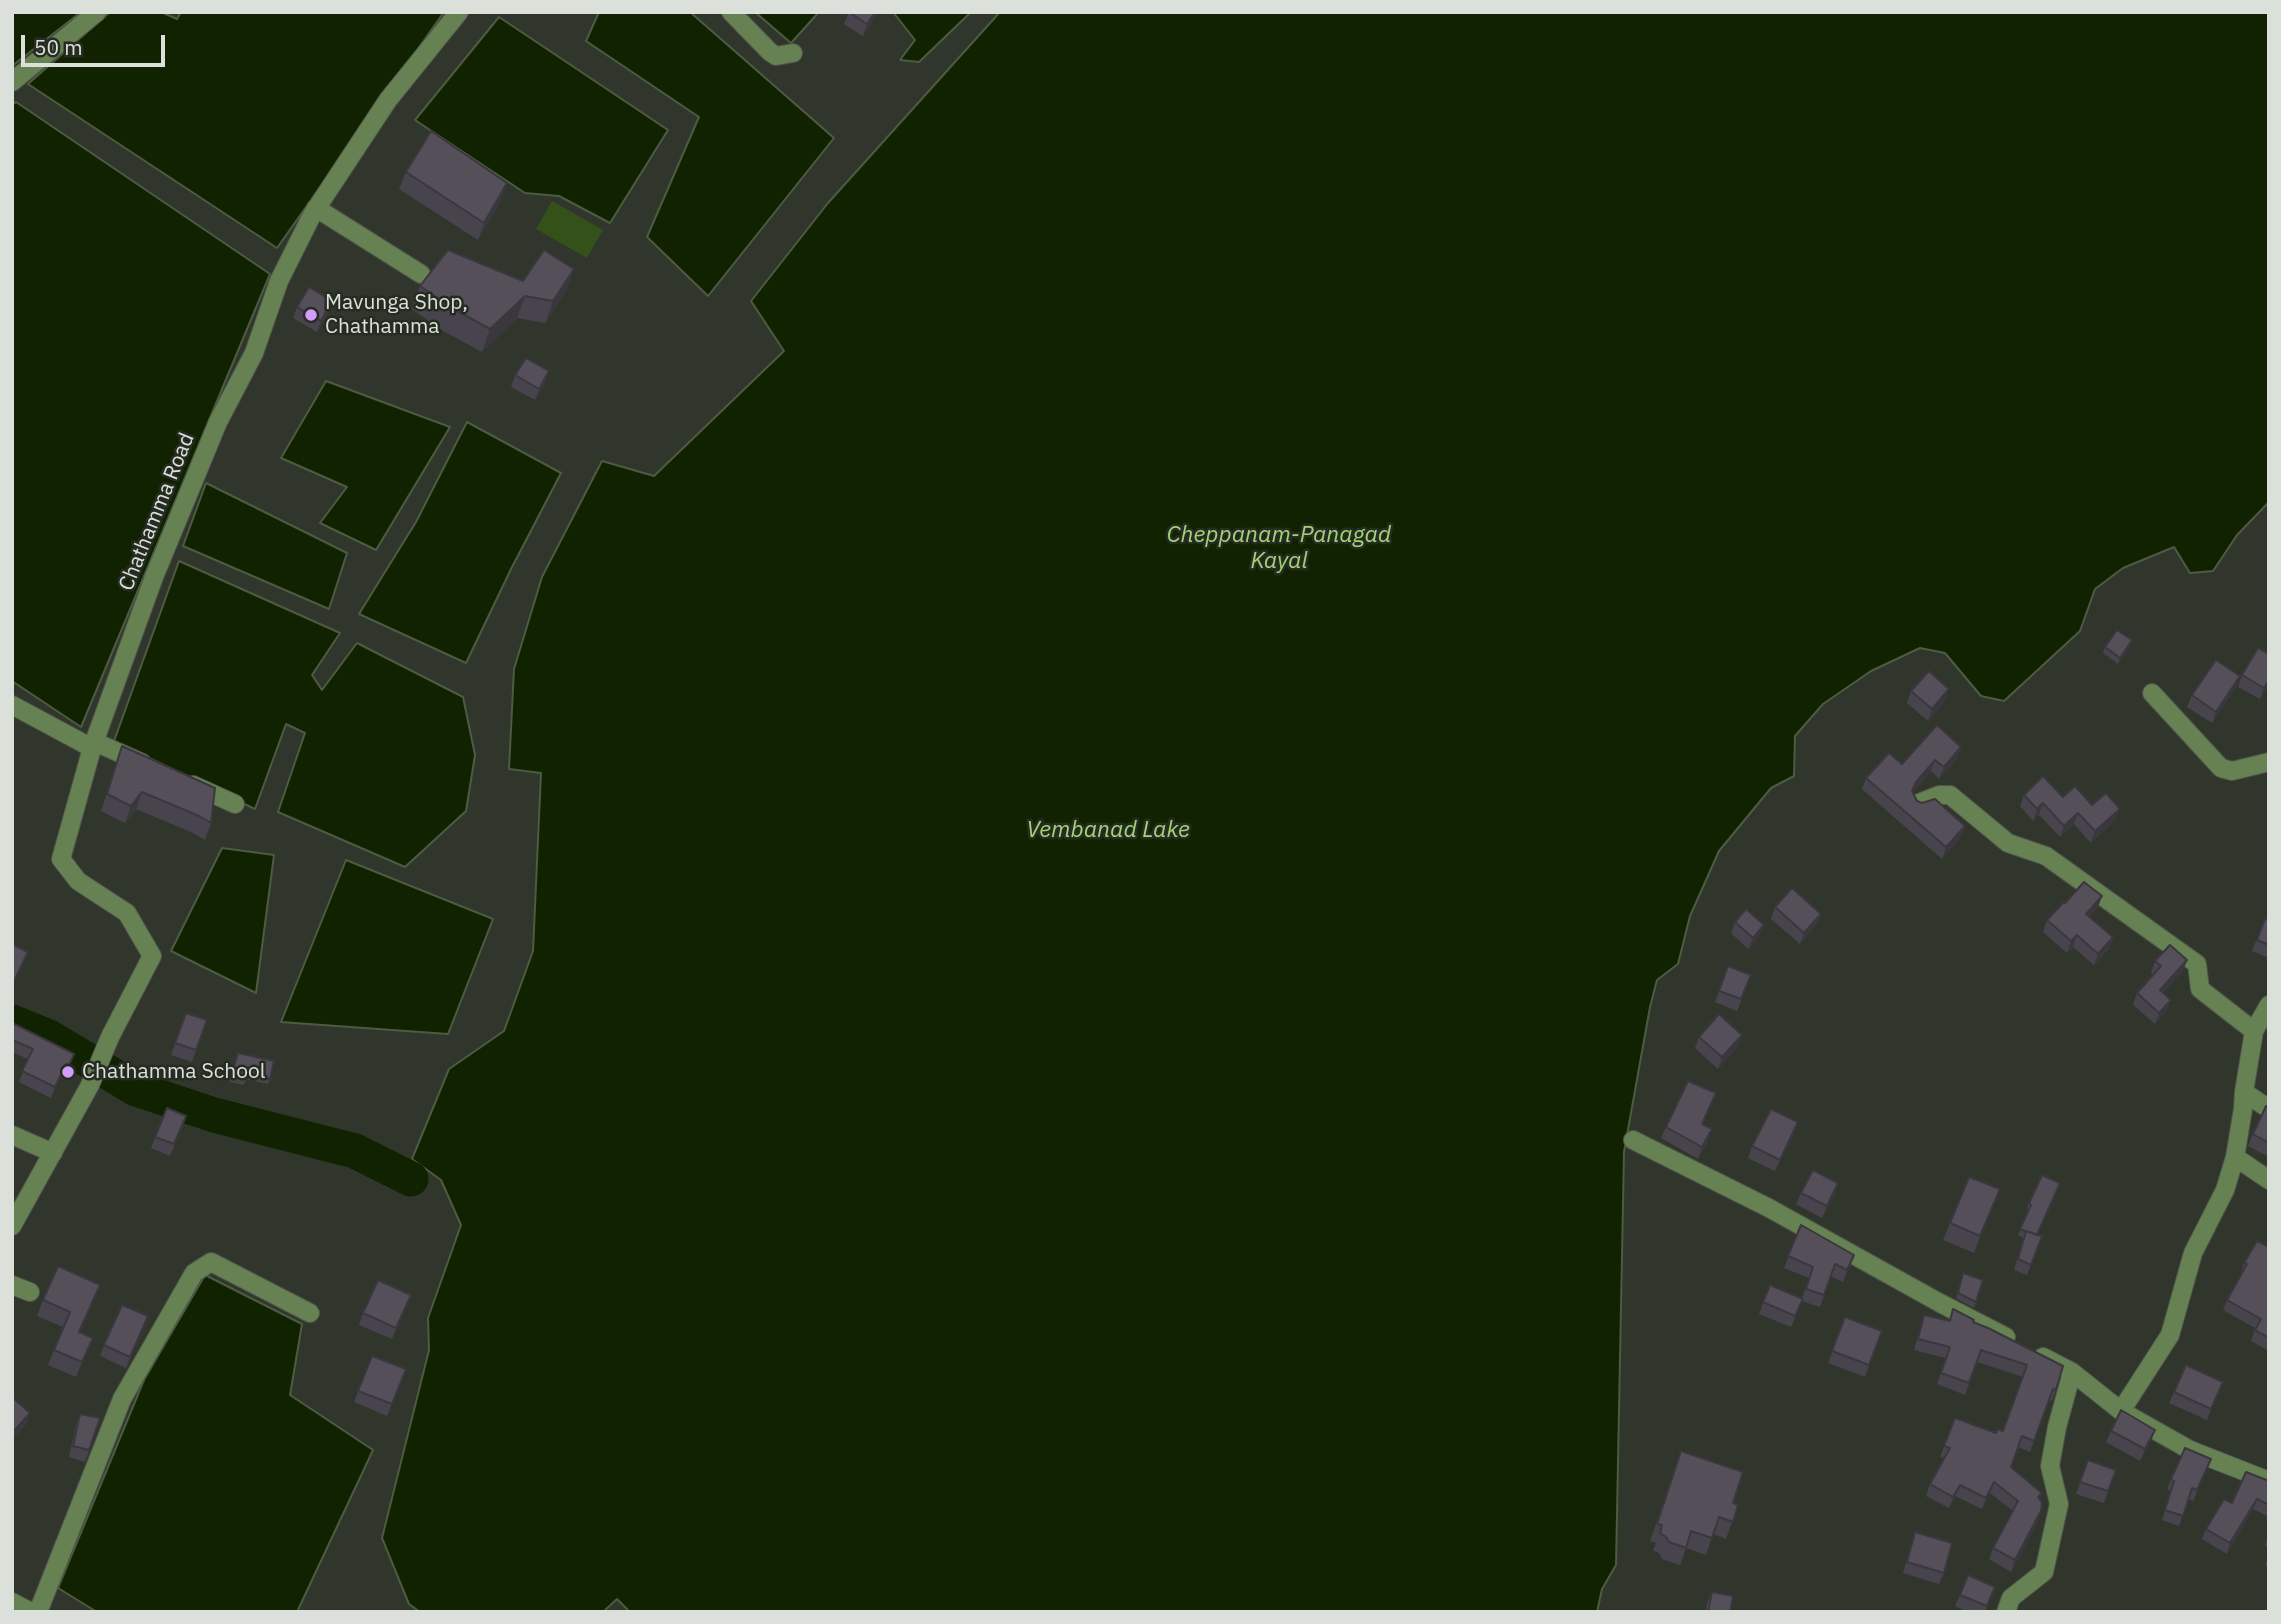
<!DOCTYPE html>
<style>
body{margin:0}
#map{position:relative;width:2281px;height:1624px;overflow:hidden;background:#31362d;font-family:"IBM Plex Sans",sans-serif}
canvas{display:block}
.frame{position:absolute;inset:0;border:14px solid #dce0da;pointer-events:none}
.scale{position:absolute;left:21px;top:35px;width:144px;height:32px;box-sizing:border-box;border:4px solid #dce0da;border-top:0;padding-left:9px;font-size:21px;line-height:24px;white-space:nowrap;color:#dce0da;-webkit-text-stroke:5px #272c23;paint-order:stroke}
</style>
<div id="map">
<canvas width="2281" height="1624"></canvas>
<div class="frame"></div>
<div class="scale">50 m</div>
</div>
<script>
const g = document.querySelector('canvas').getContext('2d');
g.lineJoin = 'round';
function fillPath(path, color) {
  g.fillStyle = color;
  g.fill(path, 'evenodd');
}
function poly(rows) {
  const path = new Path2D();
  for (const r of rows) {
    path.moveTo(r[0], r[1]);
    for (let i = 2; i < r.length; i += 2) path.lineTo(r[i], r[i + 1]);
  }
  return path;
}
function stroke(path, color, width, dash) {
  g.strokeStyle = color;
  g.lineWidth = width;
  g.lineCap = dash ? 'butt' : 'round';
  g.setLineDash(dash || []);
  g.stroke(path);
}
function write(font, color, halo, rows, align = 'center') {
  g.font = font + ' "IBM Plex Sans",sans-serif';
  g.lineWidth = 5;
  g.setLineDash([]);
  g.textBaseline = 'middle';
  g.strokeStyle = halo;
  g.fillStyle = color;
  for (const [text, x, y, turn = 0] of rows) {
    g.save();
    g.translate(x, y);
    g.rotate((+turn || 0) * Math.PI / 180);
    g.textAlign = isNaN(turn) ? turn : align;
    if (halo) g.strokeText(text, 0, 0);
    g.fillText(text, 0, 0);
    g.restore();
  }
}
fillPath(poly([
 [552,201,603,230,587,258,536,229]
]), '#345119');
const water = poly([
 [12,12,81,12,12,66,12,12],
 [110,12,161,12,177,19,181,12,444,12,277,248,28,84,110,12],
 [599,12,690,12,834,138,708,296,647,237,699,117,586,41,599,12],
 [755,12,819,12,791,43,755,12],
 [893,12,971,12,919,62,900,60,915,40,893,12],
 [1000,12,2269,12,2269,502,2237,535,2213,571,2190,573,2174,547,2123,568,2095,589,2080,631,2004,701,1981,696,1945,653,1920,648,1871,671,1823,704,1795,736,1794,776,1771,788,1719,851,1690,916,1678,964,1657,980,1650,1007,1624,1152,1616,1565,1602,1589,1597,1612,630,1612,617,1599,603,1612,420,1612,409,1604,382,1538,429,1350,428,1318,461,1225,441,1180,412,1159,449,1069,504,1031,533,951,541,773,509,769,514,669,542,577,602,461,654,476,784,351,751,301,828,203,1000,12],
 [499,17,668,130,610,223,559,196,525,193,415,120,499,17],
 [16,102,270,274,81,727,12,681,12,105,16,102],
 [326,381,450,427,376,550,320,523,347,487,281,458,326,381],
 [467,422,561,473,511,569,466,663,359,614,416,522,467,422],
 [206,483,347,553,329,609,183,546,206,483],
 [179,561,340,633,312,675,322,690,357,643,463,697,475,755,466,811,405,867,278,812,305,733,286,724,255,809,114,741,179,561],
 [222,848,274,855,256,993,171,951,222,848],
 [346,860,493,919,448,1034,281,1022,346,860],
 [205,1275,302,1324,290,1395,373,1450,297,1612,97,1612,58,1588,144,1380,205,1275]
]);
fillPath(water, '#102200');
stroke(water, '#4d5b41', 2);
stroke(poly([
 [12,1022,49,1037,136,1089,214,1115,355,1151,411,1179]
]), '#102200', 35);
const minor = poly([
 [731,12,770,52,776,56,793,53],
 [12,82,97,12],
 [316,208,421,274],
 [2152,693,2221,768,2232,771,2269,762],
 [12,705,92,748],
 [95,742,142,763],
 [193,785,235,804],
 [1919,803,1939,795,1950,795,2008,843,2046,856,2197,964,2200,989,2254,1031],
 [2244,1092,2269,1109],
 [12,1135,53,1153],
 [1633,1140,1769,1208,1940,1303,2006,1337],
 [2235,1157,2269,1180],
 [12,1226,90,1085,110,1037,152,956,127,913,78,881,61,859,92,748,154,577,218,422,254,353,279,281,312,215,388,100,459,12],
 [12,1285,30,1292],
 [2043,1357,2072,1372,2121,1411,2190,1450,2269,1481],
 [2121,1411,2170,1335,2193,1253,2225,1190,2235,1157,2243,1109,2244,1092,2254,1031,2269,1005],
 [12,1602,31,1612],
 [38,1612,122,1399,194,1273,211,1262,310,1313],
 [2006,1612,2011,1598,2044,1572,2059,1504,2050,1466,2057,1427,2072,1372]
]);
stroke(minor, '#50554c', 20);
stroke(minor, '#668152', 18);
fillPath(poly([
 [849,12,878,12,863,36,844,24],
 [406,172,501,200,478,240,399,189],
 [574,269,566,291,545,323,517,318,482,352,443,331,412,309,420,286,523,281],
 [332,301,328,313,317,332,293,318,297,307],
 [549,371,545,382,535,400,511,387,515,375],
 [2130,646,2118,664,2103,653,2105,647],
 [2269,654,2269,684,2260,699,2238,687,2242,675],
 [2240,676,2236,687,2212,723,2187,707,2192,695],
 [1911,691,1945,701,1928,721,1907,703],
 [1937,725,1957,759,1939,779,1931,771,1913,792,1917,801,1965,826,1961,837,1942,859,1862,789,1866,778,1902,764],
 [122,746,211,823,205,840,193,833,136,809,125,823,101,811],
 [2024,795,2063,797,2092,805,2120,809,2115,820,2091,843,2074,824,2060,837,2039,815,2033,821,2020,806],
 [2102,896,2098,907,2089,917,2113,937,2109,949,2094,965,2073,947,2067,953,2043,932,2047,920,2065,903],
 [1775,907,1821,914,1816,925,1800,944,1771,919],
 [2265,919,2269,920,2269,958,2252,951],
 [1735,922,1760,936,1748,949,1731,933],
 [2187,960,2183,971,2163,993,2171,1000,2166,1011,2155,1024,2133,1005,2137,993,2153,975,2151,973,2155,961],
 [1728,966,1751,975,1737,1011,1715,1002],
 [186,1013,207,1020,192,1062,171,1055],
 [12,1023,70,1064,65,1075,62,1074,51,1098,19,1082,28,1059,12,1052],
 [1742,1035,1738,1046,1718,1069,1695,1048,1699,1037],
 [236,1059,270,1079,268,1084,246,1079,244,1085,229,1082],
 [1716,1093,1703,1124,1708,1141,1698,1159,1661,1138,1666,1127],
 [167,1108,186,1116,170,1156,151,1148],
 [2269,1108,2269,1157,2248,1146,2253,1134],
 [1794,1134,1775,1171,1748,1158,1752,1146],
 [2042,1175,2038,1235,2042,1236,2027,1275,2014,1270,2023,1238,2018,1235,2029,1210,2027,1209,2029,1203],
 [1838,1183,1834,1195,1822,1218,1796,1204,1801,1193],
 [2000,1189,1974,1253,1943,1240,1950,1223],
 [1801,1225,1850,1267,1843,1282,1831,1276,1820,1307,1802,1301,1791,1327,1759,1314,1770,1285,1802,1298,1809,1278,1784,1268],
 [2269,1247,2269,1351,2251,1341,2255,1328,2223,1310,2227,1300,2242,1274,2241,1273,2244,1263],
 [1963,1273,1983,1280,1974,1308,1956,1298],
 [100,1285,80,1332,93,1338,76,1377,48,1365,63,1327,37,1316,43,1300],
 [411,1295,392,1339,359,1325,363,1313],
 [1953,1309,1973,1322,1988,1328,2056,1390,2052,1401,2049,1400,2030,1452,2018,1447,2011,1467,2039,1499,2041,1511,2037,1523,2011,1572,1989,1559,1993,1548,2013,1511,1990,1493,1982,1509,1955,1496,1949,1508,1926,1496,1930,1484,1944,1458,1940,1457,1955,1418,1996,1433,2003,1431,2023,1377,1977,1362,1965,1395,1937,1384,1946,1358,1914,1350,1924,1315,1949,1321],
 [1845,1317,1882,1331,1865,1377,1828,1363],
 [144,1328,126,1368,100,1356,104,1345],
 [372,1356,406,1369,387,1416,354,1402],
 [2223,1382,2207,1420,2169,1403,2174,1392],
 [80,1414,100,1418,85,1462,69,1457,76,1425],
 [2155,1430,2151,1441,2140,1461,2106,1442,2111,1431],
 [2088,1460,2116,1470,2104,1503,2076,1494],
 [1675,1468,1733,1503,1738,1505,1726,1539,1713,1534,1706,1555,1686,1548,1680,1565,1662,1559,1660,1554,1653,1550,1656,1543,1650,1541],
 [2207,1469,2193,1501,2188,1499,2179,1526,2162,1520,2171,1491,2167,1489,2171,1479],
 [2269,1481,2269,1517,2253,1509,2227,1554,2202,1539,2206,1529],
 [1915,1532,1944,1573,1939,1584,1903,1573],
 [2269,1535,2269,1548,2265,1545],
 [2269,1555,2269,1568,2265,1566],
 [1995,1587,1985,1612,1968,1612,1955,1606,1960,1595],
 [1712,1592,1730,1612,1706,1612,1707,1603]
]), '#48444d');
fillPath(poly([
 [875,12,878,12,863,36,867,24],
 [507,183,501,200,478,240,484,223],
 [574,269,566,291,545,323,553,301],
 [525,296,517,318,482,352,490,329],
 [332,301,328,313,317,332,321,321],
 [549,371,545,382,535,400,539,389],
 [2132,640,2130,646,2118,664,2120,658],
 [2240,676,2236,687,2212,723,2216,712],
 [2269,680,2269,684,2260,699,2264,688],
 [1949,689,1945,701,1928,721,1932,709],
 [1961,747,1957,759,1939,779,1944,767],
 [1935,760,1931,771,1912,793,1908,802,1916,782],
 [142,792,136,809,125,823,131,806],
 [2043,803,2039,815,2033,821,2037,809],
 [2120,809,2115,820,2091,843,2095,831],
 [2078,813,2074,824,2060,837,2064,826],
 [1965,826,1961,837,1942,859,1946,847],
 [2102,896,2098,907,2082,925,2086,914],
 [1821,914,1816,925,1800,944,1804,933],
 [1764,925,1760,936,1748,949,1753,938],
 [2077,935,2073,947,2067,953,2071,941],
 [2113,937,2109,949,2094,965,2098,954],
 [2187,960,2183,971,2155,1002,2160,990],
 [2171,1000,2166,1011,2155,1024,2159,1013],
 [1742,1035,1738,1046,1718,1069,1722,1057],
 [66,1064,62,1074,51,1098,55,1087],
 [1798,1122,1794,1134,1775,1171,1780,1160],
 [1712,1129,1708,1141,1698,1159,1702,1147],
 [1838,1183,1834,1195,1822,1218,1827,1206],
 [2000,1189,1993,1206,1974,1253,1980,1236],
 [1854,1255,1850,1267,1843,1282,1847,1270],
 [100,1285,94,1300,73,1347,79,1332],
 [411,1295,407,1307,392,1339,396,1328],
 [148,1316,144,1328,126,1368,130,1357],
 [93,1338,87,1353,76,1377,82,1362],
 [2223,1382,2219,1394,2207,1420,2211,1409],
 [30,1413,26,1425,12,1440,14,1431],
 [2155,1430,2151,1441,2140,1461,2145,1449],
 [1994,1482,1990,1493,1982,1509,1986,1498],
 [1960,1485,1955,1496,1949,1508,1953,1497],
 [2257,1499,2253,1509,2227,1554,2230,1543],
 [2041,1511,2037,1523,2011,1572,2015,1560]
]), '#3b373e');
const building = poly([
 [849,12,875,12,867,24,849,12],
 [431,131,507,183,484,223,406,172,431,131],
 [448,250,523,281,544,250,574,269,553,301,525,296,490,329,452,308,420,286,448,250],
 [309,287,332,301,321,321,297,307,309,287],
 [526,358,549,371,539,389,515,375,526,358],
 [2117,630,2132,640,2120,658,2105,647,2117,630],
 [2258,648,2269,654,2269,680,2264,688,2242,675,2258,648],
 [2216,660,2240,676,2216,712,2192,695,2216,660],
 [1929,671,1949,689,1932,709,1911,691,1929,671],
 [1937,725,1961,747,1944,767,1935,760,1916,782,1912,791,1917,801,1922,803,1935,799,1965,826,1946,847,1866,778,1889,753,1902,764,1937,725],
 [122,746,215,788,211,823,199,816,142,792,131,806,107,794,122,746],
 [2043,776,2063,797,2075,786,2092,805,2106,793,2120,809,2095,831,2078,813,2064,826,2043,803,2037,809,2024,795,2043,776],
 [2084,882,2102,896,2086,914,2113,937,2098,954,2077,935,2071,941,2047,920,2064,902,2065,903,2084,882],
 [1792,888,1821,914,1804,933,1775,907,1792,888],
 [1746,909,1764,925,1753,938,1735,922,1746,909],
 [2265,919,2269,920,2269,945,2257,940,2265,919],
 [12,944,28,952,14,981,12,980,12,944],
 [2170,945,2187,960,2160,990,2171,1000,2159,1013,2137,993,2161,966,2155,961,2170,945],
 [1728,966,1751,975,1741,999,1719,991,1728,966],
 [186,1013,207,1020,196,1050,175,1043,186,1013],
 [1719,1014,1742,1035,1722,1057,1699,1037,1719,1014],
 [12,1023,74,1054,69,1065,66,1064,55,1087,22,1071,33,1049,12,1040,12,1023],
 [238,1053,274,1061,270,1079,248,1073,246,1080,231,1076,238,1053],
 [1688,1081,1716,1093,1702,1124,1712,1129,1702,1147,1666,1127,1688,1081],
 [2266,1106,2269,1108,2269,1143,2253,1134,2266,1106],
 [167,1108,186,1116,174,1144,155,1137,167,1108],
 [1771,1109,1798,1122,1780,1160,1752,1146,1771,1109],
 [1813,1170,1838,1183,1827,1206,1801,1193,1813,1170],
 [2042,1175,2060,1183,2037,1235,2020,1229,2031,1205,2029,1203,2042,1175],
 [1969,1177,2000,1189,1980,1236,1950,1223,1969,1177],
 [1801,1225,1854,1255,1847,1270,1835,1264,1824,1295,1806,1289,1813,1267,1788,1256,1801,1225],
 [2026,1231,2042,1236,2031,1265,2018,1259,2026,1231],
 [2257,1241,2269,1247,2269,1338,2255,1330,2261,1319,2227,1300,2247,1264,2244,1263,2257,1241],
 [58,1266,100,1285,79,1332,93,1338,82,1362,54,1350,70,1312,43,1300,58,1266],
 [1963,1273,1983,1280,1976,1302,1958,1293,1963,1273],
 [378,1280,411,1295,396,1328,363,1313,378,1280],
 [1770,1285,1803,1299,1795,1316,1763,1302,1770,1285],
 [122,1305,148,1316,130,1357,104,1345,122,1305],
 [1953,1309,1974,1320,1973,1322,1988,1328,2063,1366,2056,1390,2053,1389,2034,1441,2022,1436,2011,1467,2042,1493,2038,1497,2042,1503,2041,1511,2015,1560,1993,1548,2018,1501,1994,1482,1986,1498,1960,1485,1953,1497,1930,1484,1950,1448,1944,1446,1955,1418,1996,1433,1997,1429,2003,1431,2027,1365,1981,1350,1969,1383,1941,1373,1950,1347,1918,1339,1924,1315,1950,1321,1953,1309],
 [1845,1317,1882,1331,1869,1365,1832,1351,1845,1317],
 [372,1356,406,1369,392,1404,358,1391,372,1356],
 [2186,1365,2223,1382,2211,1409,2174,1392,2186,1365],
 [12,1397,30,1413,14,1431,12,1429,12,1397],
 [2121,1410,2155,1430,2145,1449,2111,1431,2121,1410],
 [80,1414,100,1418,89,1450,73,1446,80,1414],
 [2185,1448,2211,1459,2197,1490,2192,1488,2183,1516,2165,1510,2174,1481,2171,1479,2185,1448],
 [1681,1451,1743,1472,1733,1503,1738,1505,1733,1522,1719,1517,1712,1538,1691,1531,1686,1548,1669,1542,1666,1537,1660,1533,1662,1525,1657,1524,1681,1451],
 [2088,1460,2116,1470,2108,1491,2080,1482,2088,1460],
 [2246,1472,2269,1481,2269,1505,2257,1499,2230,1543,2206,1529,2224,1499,2232,1503,2246,1472],
 [1915,1532,1952,1543,1944,1573,1907,1562,1915,1532],
 [1968,1575,1995,1587,1987,1606,1960,1595,1968,1575],
 [1712,1592,1733,1596,1730,1612,1708,1612,1712,1592]
]);
fillPath(building, '#544f59');
stroke(building, '#3b373e', 2);
for (const [x, y, r, color] of [
 [311,315,7,"#d49cfb"],
 [68,1072,7,"#d49cfb"]
]) {
  const dot = new Path2D();
  dot.arc(x, y, r, 0, 2 * Math.PI);
  g.fillStyle = color;
  g.fill(dot);
  stroke(dot, '#272c23', 2.5);
}
write('21px', '#dce0da', '#272c23', [
 ["Mavunga Shop,",325,303],
 ["Chathamma",325,327],
 ["Chathamma School",82,1072]
], 'left');
write('21px', '#dce0da', '#272c23', [
 ["Chathamma Road",157,512,-68]
]);
write('italic 23px', '#a0d475', '#272c23', [
 ["Cheppanam-Panagad",1279,535],
 ["Kayal",1279,561],
 ["Vembanad Lake",1108,830]
]);
</script>
